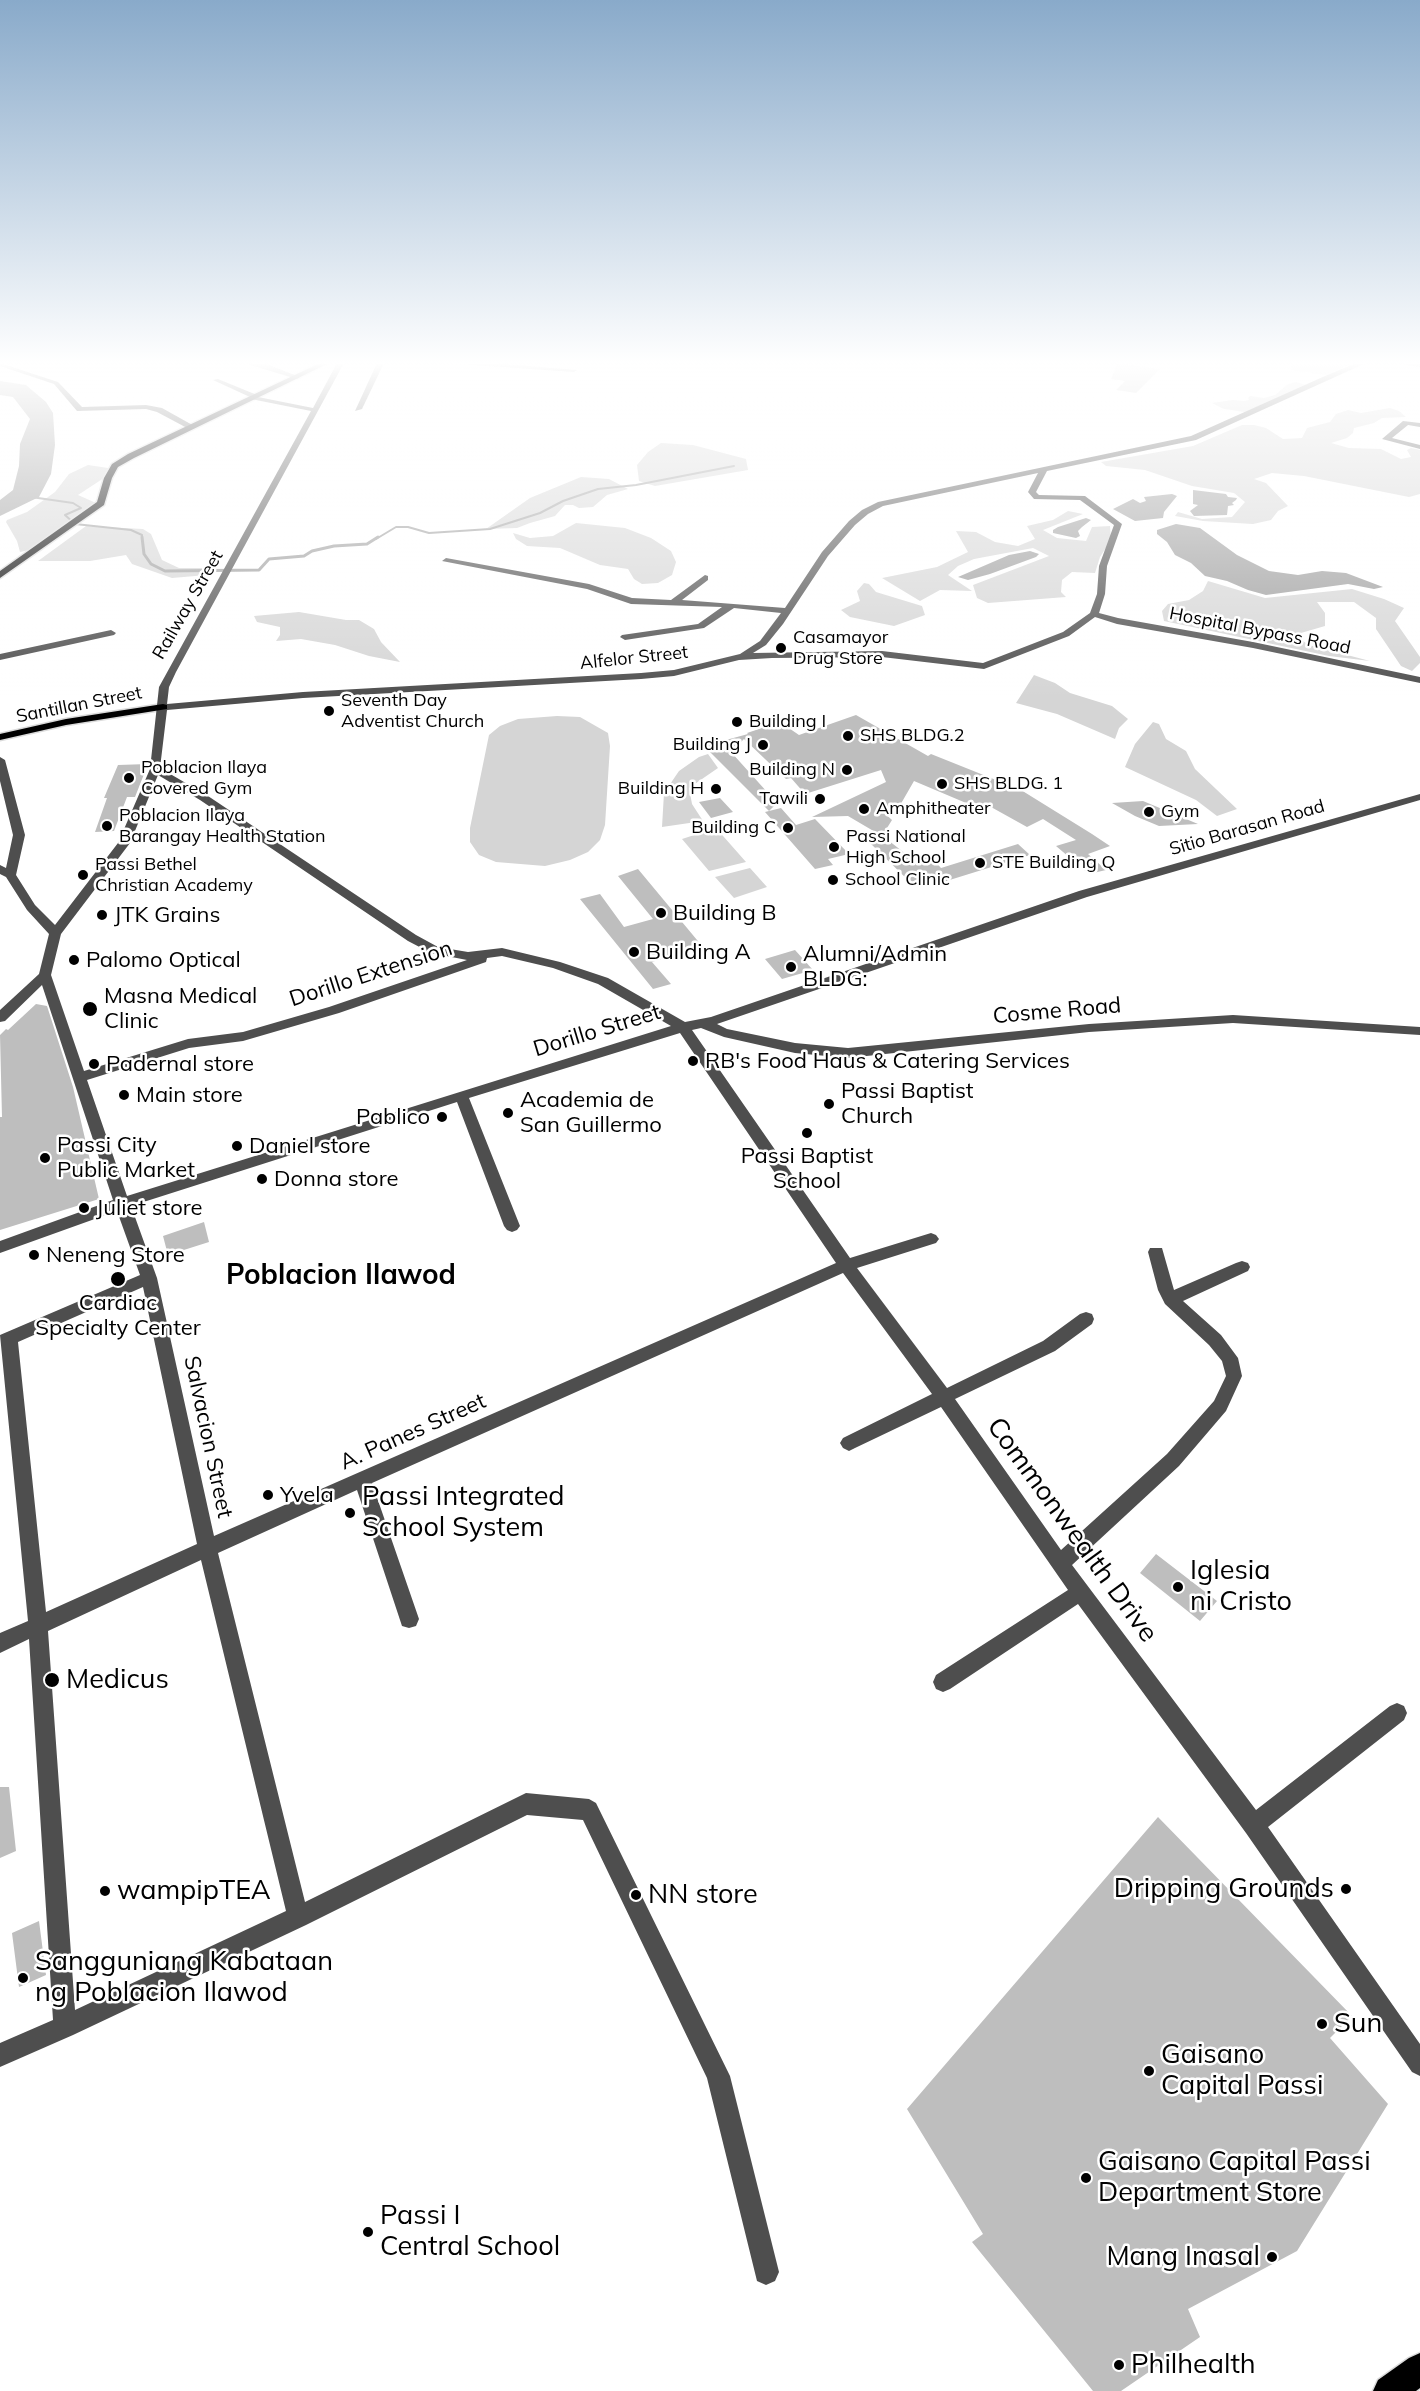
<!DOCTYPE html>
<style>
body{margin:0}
canvas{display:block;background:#fff}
</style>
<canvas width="1420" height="2391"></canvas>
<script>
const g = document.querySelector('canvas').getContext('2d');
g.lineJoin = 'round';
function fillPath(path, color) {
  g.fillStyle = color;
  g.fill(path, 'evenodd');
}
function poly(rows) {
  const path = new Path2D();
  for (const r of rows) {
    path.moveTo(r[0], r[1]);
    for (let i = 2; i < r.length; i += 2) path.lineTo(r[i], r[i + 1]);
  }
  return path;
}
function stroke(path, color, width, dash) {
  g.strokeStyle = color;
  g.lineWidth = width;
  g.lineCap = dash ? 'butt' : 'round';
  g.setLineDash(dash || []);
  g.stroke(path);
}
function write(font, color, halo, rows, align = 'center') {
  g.font = font + ' Mulish,sans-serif';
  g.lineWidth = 5;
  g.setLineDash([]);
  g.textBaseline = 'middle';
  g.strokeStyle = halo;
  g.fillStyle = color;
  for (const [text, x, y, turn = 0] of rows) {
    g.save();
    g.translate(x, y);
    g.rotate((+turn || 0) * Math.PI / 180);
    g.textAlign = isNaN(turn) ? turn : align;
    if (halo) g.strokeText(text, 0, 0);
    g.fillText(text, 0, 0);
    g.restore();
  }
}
fillPath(poly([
 [1292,363,1353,363,1326,375,1291,370],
 [1296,382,1306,385,1245,412,1224,409,1212,403,1233,400,1244,401,1249,400,1248,398,1250,396,1264,398,1275,395,1288,384],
 [1390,408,1399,411,1406,417,1382,418,1374,423,1354,428,1353,433,1347,438,1331,443,1349,448,1381,449,1401,459,1411,457,1407,450,1411,448,1420,450,1420,494,1409,497,1304,476,1272,473,1254,479,1266,483,1288,506,1278,511,1271,520,1253,524,1203,521,1175,516,1178,512,1202,519,1232,517,1245,502,1234,493,1192,486,1145,470,1106,466,1101,462,1193,446,1242,425,1254,425,1266,428,1283,439,1302,438,1307,428,1330,422,1336,414,1348,410,1361,413],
 [661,443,693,445,746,459,748,470,655,486,639,481,637,465,648,452],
 [88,465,108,468,110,474,78,495,96,503,87,513,30,550,20,552,17,541,6,522,7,520,27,512,55,492,69,474],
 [581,477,609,479,628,489,607,495,593,507,579,508,573,505,565,505,555,516,530,523,517,528,486,529,530,498],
 [1068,511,1083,514,1043,530,1057,538,1086,541,1092,527,1110,526,1111,540,1100,557,1095,573,1072,572,1062,580,1061,592,1066,597,988,603,977,598,973,585,1049,556,1033,548,974,559,958,566,948,575,972,591,940,590,920,601,882,578,937,567,968,552,956,531,976,532,995,542,1018,546,1035,539,1027,526,1053,520],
 [576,523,625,528,651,538,671,551,676,562,672,575,658,583,642,584,634,579,628,569,600,565,560,548,527,546,516,539,513,533,530,538,553,536],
 [86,526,143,529,151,534,162,560,179,568,202,568,207,575,172,578,132,564,126,555,90,561,38,561],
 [1208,581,1265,598,1352,589,1384,599,1404,608,1395,621,1420,657,1420,663,1412,671,1401,666,1376,629,1376,618,1354,602,1317,602,1325,613,1325,626,1294,635,1309,645,1370,661,1329,656,1164,621,1162,611,1168,604,1189,600,1203,591],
 [864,583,869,584,876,592,922,606,925,615,894,626,850,617,841,610,860,601,857,591],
 [299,612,346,620,359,620,374,629,381,642,400,662,369,656,335,645,301,639,276,641,280,635,280,627,257,622,254,616],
 [1034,675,1055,683,1070,693,1112,706,1128,719,1119,728,1115,739,1057,714,1016,703],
 [557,716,580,717,608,733,610,746,605,825,600,840,588,852,570,860,545,866,496,862,479,855,470,842,470,828,489,735,500,726,518,719],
 [1153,722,1159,724,1166,739,1186,751,1195,769,1237,809,1217,816,1196,800,1125,767,1135,744],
 [708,754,718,768,689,788,692,804,703,821,662,827,664,793,679,771,699,757],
 [716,828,746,862,709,871,682,839],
 [750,868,767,887,734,898,715,877]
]), '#d5d5d5');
fillPath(poly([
 [0,381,26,385,46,402,53,413,55,445,51,474,39,497,0,516,0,500,13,490,19,466,20,444,30,419,13,397,0,395],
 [1193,490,1226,494,1228,497,1237,498,1236,500,1232,503,1234,505,1228,506,1227,515,1194,516,1190,511,1198,505,1193,504],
 [1172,494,1177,496,1164,512,1163,518,1135,521,1113,509,1133,499,1140,503,1146,501,1144,497],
 [1086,518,1091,520,1082,527,1078,531,1080,536,1076,538,1053,533,1053,530,1058,527],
 [1176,524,1200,528,1237,555,1269,571,1298,575,1322,571,1346,573,1383,587,1374,589,1348,584,1266,595,1248,590,1227,581,1205,576,1191,563,1175,555,1167,542,1157,534,1157,530],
 [1030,551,1039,554,1036,557,990,574,968,580,958,577,1009,555]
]), '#9c9c9c');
stroke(poly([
 [31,497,73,503,81,508,65,515,75,524,131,530,142,535,142,539],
 [376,539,396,527,408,527,429,533,490,529,540,513,563,501,598,489,636,485,734,466]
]), '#9c9c9c', 2);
stroke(poly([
 [142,537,144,554,151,564,165,571,259,570,269,559,304,556,312,551,334,546,367,544,378,537]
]), '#9c9c9c', 3);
fillPath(poly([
 [1118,363,1160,369,1136,393,1116,390,1125,381,1111,379],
 [856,715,928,756,931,754,1021,790,1092,834,1110,846,1088,854,1106,870,1089,874,1056,846,1076,840,1043,819,1027,827,991,807,985,811,914,781,895,814,879,808,892,820,882,836,848,816,812,817,886,782,881,770,805,794,791,778,786,779,744,739,731,752,777,803,769,811,704,746,748,734,747,733,780,722,799,735],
 [148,764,135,797,127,797,114,831,95,832,107,798,104,798,118,765],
 [720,798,733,812,711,818,699,802],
 [1143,801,1198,824,1159,826,1135,816,1112,803],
 [781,808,796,825,815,819,849,854,828,859,833,865,815,869,765,812],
 [884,837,911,858,927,853,941,868,1018,844,1030,855,940,883,934,878,913,885,868,841],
 [638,869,702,946,652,962,671,984,653,989,580,899,600,894,624,927,653,919,618,876],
 [795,950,813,970,782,979,765,959],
 [36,1004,47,1006,73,1087,99,1199,0,1230,0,1117,2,1117,0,1035,6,1029,8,1030],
 [204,1222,209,1242,168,1255,163,1236],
 [1156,1554,1217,1601,1200,1621,1140,1573],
 [0,1787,9,1787,16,1851,0,1858],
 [1158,1817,1352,2016,1330,2038,1388,2104,1297,2251,1188,2309,1200,2337,1121,2391,1093,2391,972,2242,983,2234,907,2109],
 [39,1921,46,1975,19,1987,12,1933]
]), '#bebebe');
const major = poly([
 [320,363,329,363,134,458,118,467,112,478,104,505,0,578,0,571,97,502,104,478,112,464,128,454,320,363],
 [163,704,167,705,167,709,66,725,0,740,0,734,66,719,163,704]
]);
const highway = poly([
 [1420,2353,1420,2388,1416,2391,1373,2391,1378,2380,1409,2358,1420,2353]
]);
stroke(major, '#dbdbdb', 3);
stroke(highway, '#dbdbdb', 3);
fillPath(poly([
 [0,363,58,382,82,407,146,405,162,408,196,427,189,429,157,412,146,409,77,411,54,384,0,366,0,363],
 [262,363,269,365,300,377,297,379,247,364,262,363],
 [337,363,344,363,176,672,169,687,167,704,303,692,641,673,674,670,740,654,760,641,781,613,734,608,704,628,625,640,620,637,622,635,698,624,722,607,631,604,587,589,442,561,446,558,589,584,632,598,671,600,705,575,708,576,708,580,682,600,785,608,822,552,849,521,862,510,878,502,1191,436,1325,376,1356,363,1366,363,1196,440,1047,471,1036,492,1039,495,1085,496,1122,524,1107,566,1105,594,1099,613,1118,618,1253,642,1420,677,1420,683,1253,648,1117,624,1095,617,1069,636,984,669,882,657,772,658,739,660,674,676,641,679,303,698,167,710,160,768,208,796,416,935,438,947,468,952,502,948,560,962,608,978,685,1022,711,1017,1079,891,1420,794,1420,800,1087,897,717,1024,727,1029,795,1043,848,1048,1089,1024,1233,1015,1420,1027,1420,1035,1233,1023,1089,1032,848,1058,795,1053,724,1037,701,1028,692,1030,850,1258,931,1233,936,1235,939,1239,936,1243,857,1268,947,1388,1043,1341,1080,1314,1086,1312,1092,1314,1094,1319,1092,1324,1055,1351,955,1399,1061,1550,1167,1454,1214,1401,1226,1376,1222,1361,1209,1345,1165,1304,1158,1290,1148,1252,1150,1248,1162,1248,1174,1290,1236,1263,1242,1261,1248,1263,1250,1267,1248,1271,1183,1301,1221,1335,1238,1358,1242,1376,1226,1411,1179,1466,1072,1565,1256,1810,1390,1706,1397,1703,1404,1706,1407,1713,1404,1720,1268,1827,1420,2044,1420,2076,1412,2072,1246,1833,1078,1604,950,1689,943,1692,936,1689,933,1682,936,1675,1068,1590,941,1407,855,1448,849,1451,843,1448,840,1443,843,1438,932,1394,843,1273,372,1483,419,1619,416,1626,409,1628,402,1626,357,1490,218,1553,305,1902,526,1793,589,1799,596,1803,730,2076,779,2272,775,2281,766,2285,757,2281,707,2078,583,1820,527,1815,306,1925,73,2035,0,2067,0,2043,53,2020,29,1639,0,1653,0,1633,28,1621,0,1335,140,1275,117,1211,0,1253,0,1241,113,1200,42,985,5,1021,0,1022,0,1010,39,974,49,934,27,910,6,877,0,874,0,865,6,868,13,835,0,781,0,757,5,760,25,835,16,875,35,905,55,925,118,843,150,769,159,687,311,411,251,399,250,397,213,380,218,379,257,395,258,397,313,408,337,363],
 [1038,473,1028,492,1034,499,1080,500,1114,525,1099,566,1097,594,1090,613,1063,632,983,663,882,651,753,653,766,645,783,624,828,556,855,525,868,514,883,506,1038,473],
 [158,775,200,800,408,941,431,953,467,960,329,1007,243,1032,188,1039,84,1071,51,975,61,934,130,843,158,775],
 [502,956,553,968,598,984,671,1026,127,1196,87,1080,189,1048,243,1041,339,1013,486,962,487,958,502,956],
 [680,1033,836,1263,214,1536,157,1278,131,1206,457,1102,504,1226,507,1230,512,1232,517,1230,520,1226,469,1098,680,1033],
 [143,1287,197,1544,46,1612,18,1342,143,1287],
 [201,1560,286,1911,75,2010,48,1631,201,1560],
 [377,363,384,363,362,409,355,411,377,363],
 [445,363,492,363,577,370,574,372,445,363],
 [1404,363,1420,363,1420,367,1407,365,1404,363],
 [1403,421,1420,423,1420,427,1408,425,1392,438,1420,445,1420,449,1382,439,1403,421],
 [111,630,116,633,114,635,0,660,0,654,111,630]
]), '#4e4e4e');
fillPath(major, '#000');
fillPath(highway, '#000');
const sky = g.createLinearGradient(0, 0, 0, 698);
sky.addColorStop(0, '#89aaca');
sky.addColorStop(0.52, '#fff');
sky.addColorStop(1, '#ffffff00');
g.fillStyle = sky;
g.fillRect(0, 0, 1420, 698);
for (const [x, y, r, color] of [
 [781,648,6,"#000"],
 [329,711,6,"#000"],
 [737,722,6,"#000"],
 [848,736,6,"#000"],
 [763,745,6,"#000"],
 [847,770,6,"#000"],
 [129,778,6,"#000"],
 [942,784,6,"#000"],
 [716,789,6,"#000"],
 [820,799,6,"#000"],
 [864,809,6,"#000"],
 [1149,812,6,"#000"],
 [107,826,6,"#000"],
 [788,828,6,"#000"],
 [834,847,6,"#000"],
 [980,863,6,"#000"],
 [83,875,6,"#000"],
 [833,880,6,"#000"],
 [661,913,6,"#000"],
 [102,915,6,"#000"],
 [634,952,6,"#000"],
 [74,960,6,"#000"],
 [791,967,6,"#000"],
 [90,1009,8,"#000"],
 [693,1061,6,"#000"],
 [94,1064,6,"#000"],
 [124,1095,6,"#000"],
 [829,1104,6,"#000"],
 [508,1113,6,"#000"],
 [442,1117,6,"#000"],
 [807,1133,6,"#000"],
 [237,1146,6,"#000"],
 [45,1158,6,"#000"],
 [262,1179,6,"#000"],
 [84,1208,6,"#000"],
 [34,1255,6,"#000"],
 [118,1279,8,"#000"],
 [268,1495,6,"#000"],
 [350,1513,6,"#000"],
 [1178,1587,6,"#000"],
 [52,1680,8,"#000"],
 [1346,1889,6,"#000"],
 [105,1891,6,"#000"],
 [636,1895,6,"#000"],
 [23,1978,6,"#000"],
 [1322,2024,6,"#000"],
 [1149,2071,6,"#000"],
 [1086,2178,6,"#000"],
 [368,2232,6,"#000"],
 [1272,2257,6,"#000"],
 [1119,2365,6,"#000"]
]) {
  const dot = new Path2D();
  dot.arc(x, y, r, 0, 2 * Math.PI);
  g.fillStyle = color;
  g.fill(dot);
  stroke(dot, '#fff', 2);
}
write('18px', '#000', '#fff', [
 ["Railway Street",188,605,-60],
 ["Hospital Bypass Road",1260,631,11],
 ["Alfelor Street",634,658,-6],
 ["Santillan Street",79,705,-11],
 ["Sitio Barasan Road",1247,828,-16]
]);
write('18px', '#000', '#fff', [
 ["Casamayor",793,638],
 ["Drug Store",793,659],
 ["Seventh Day",341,701],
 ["Adventist Church",341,722],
 ["Building I",749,722],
 ["SHS BLDG.2",860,736],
 ["Building J",751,745,"right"],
 ["Poblacion Ilaya",141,768],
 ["Covered Gym",141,789],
 ["Building N",835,770,"right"],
 ["SHS BLDG. 1",954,784],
 ["Building H",704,789,"right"],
 ["Tawili",808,799,"right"],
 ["Amphitheater",876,809],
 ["Gym",1161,812],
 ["Poblacion Ilaya",119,816],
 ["Barangay Health Station",119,837],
 ["Building C",776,828,"right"],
 ["Passi National",846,837],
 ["High School",846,858],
 ["STE Building Q",992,863],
 ["Passi Bethel",95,865],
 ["Christian Academy",95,886],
 ["School Clinic",845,880]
], 'left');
write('22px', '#000', '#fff', [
 ["Building B",673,913],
 ["JTK Grains",114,915],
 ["Building A",646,952],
 ["Alumni/Admin",803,954],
 ["BLDG:",803,979],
 ["Palomo Optical",86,960],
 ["Masna Medical",104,996],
 ["Clinic",104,1021],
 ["RB's Food Haus & Catering Services",705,1061],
 ["Padernal store",106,1064],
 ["Passi Baptist",841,1091],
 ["Church",841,1116],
 ["Main store",136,1095],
 ["Academia de",520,1100],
 ["San Guillermo",520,1125],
 ["Pablico",430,1117,"right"],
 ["Passi City",57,1145],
 ["Public Market",57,1170],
 ["Daniel store",249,1146],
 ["Passi Baptist",807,1156,"center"],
 ["School",807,1181,"center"],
 ["Donna store",274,1179],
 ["Juliet store",96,1208],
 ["Neneng Store",46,1255],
 ["Cardiac",118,1303,"center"],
 ["Specialty Center",118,1328,"center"],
 ["Yvela",280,1495]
], 'left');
write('22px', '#000', '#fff', [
 ["Dorillo Extension",371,974,-18],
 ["Cosme Road",1057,1011,-5],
 ["Dorillo Street",597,1031,-17],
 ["A. Panes Street",413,1432,-24],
 ["Salvacion Street",208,1437,78]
]);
write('27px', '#000', '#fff', [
 ["Passi Integrated",362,1497],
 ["School System",362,1528],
 ["Iglesia",1190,1571],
 ["ni Cristo",1190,1602],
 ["Medicus",66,1680],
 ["Dripping Grounds",1334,1889,"right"],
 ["wampipTEA",117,1891],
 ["NN store",648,1895],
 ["Sangguniang Kabataan",35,1962],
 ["ng Poblacion Ilawod",35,1993],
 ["Sun",1334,2024],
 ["Gaisano",1161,2055],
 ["Capital Passi",1161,2086],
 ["Gaisano Capital Passi",1098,2162],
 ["Department Store",1098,2193],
 ["Passi I",380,2216],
 ["Central School",380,2247],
 ["Mang Inasal",1260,2257,"right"],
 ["Philhealth",1131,2365]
], 'left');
write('27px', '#000', '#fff', [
 ["Commonwealth Drive",1072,1530,54]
]);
write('bold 28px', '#000', '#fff', [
 ["Poblacion Ilawod",341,1276]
]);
</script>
